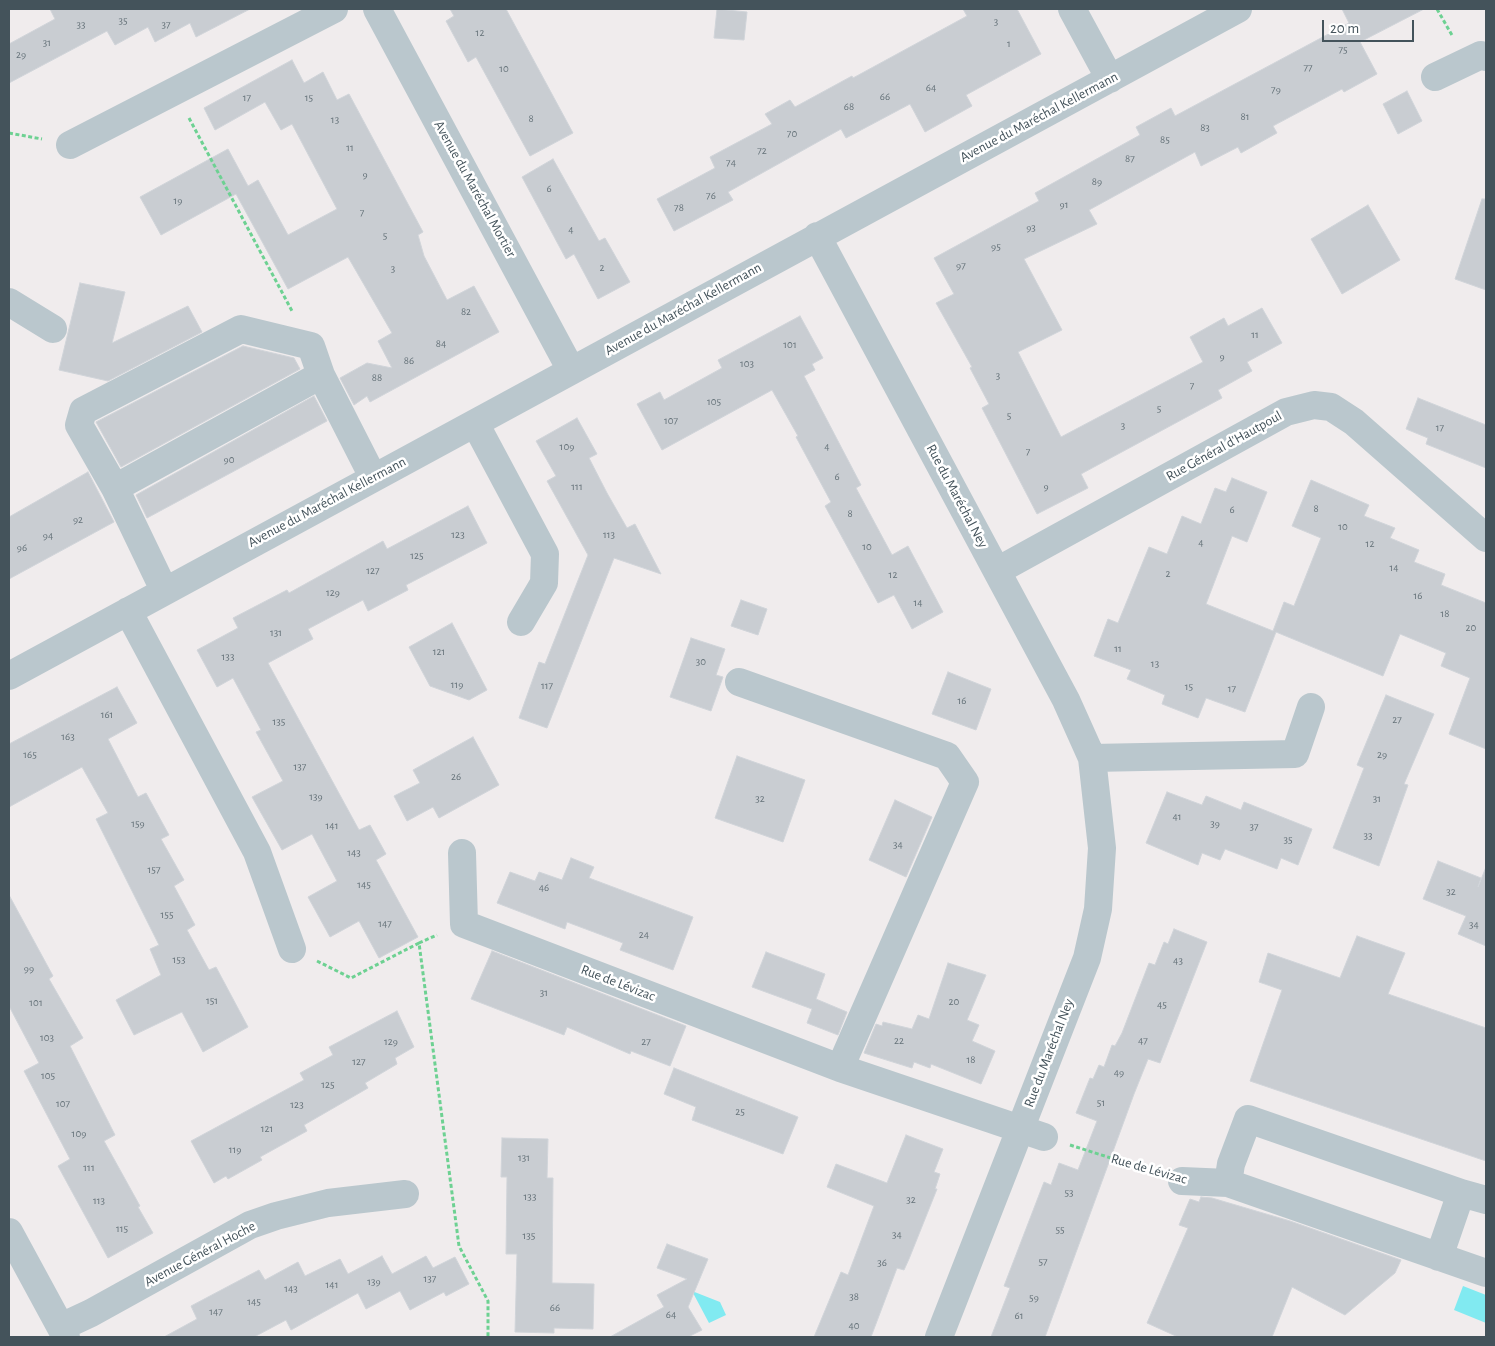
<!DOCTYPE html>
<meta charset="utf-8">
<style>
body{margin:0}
#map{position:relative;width:1495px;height:1346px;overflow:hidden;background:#f0eced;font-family:"Alegreya Sans",sans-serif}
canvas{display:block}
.frame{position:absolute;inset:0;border:10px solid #44535b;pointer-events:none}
.scale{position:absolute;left:1322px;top:20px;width:92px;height:22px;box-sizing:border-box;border:2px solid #44535b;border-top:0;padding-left:6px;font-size:15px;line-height:18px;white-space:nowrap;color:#44535b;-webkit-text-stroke:4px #fff;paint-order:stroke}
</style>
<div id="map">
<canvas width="1495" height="1346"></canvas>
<div class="frame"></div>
<div class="scale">20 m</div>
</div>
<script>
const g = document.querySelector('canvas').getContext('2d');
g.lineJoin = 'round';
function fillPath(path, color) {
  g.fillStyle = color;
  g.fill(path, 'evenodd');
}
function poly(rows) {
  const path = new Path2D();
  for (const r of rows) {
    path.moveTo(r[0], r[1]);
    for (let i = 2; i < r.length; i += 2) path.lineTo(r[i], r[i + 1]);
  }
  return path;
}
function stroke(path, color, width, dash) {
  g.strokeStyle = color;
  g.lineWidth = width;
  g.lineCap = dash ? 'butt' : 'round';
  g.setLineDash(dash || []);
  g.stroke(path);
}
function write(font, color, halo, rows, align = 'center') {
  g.font = font + ' "Alegreya Sans",sans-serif';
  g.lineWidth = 5;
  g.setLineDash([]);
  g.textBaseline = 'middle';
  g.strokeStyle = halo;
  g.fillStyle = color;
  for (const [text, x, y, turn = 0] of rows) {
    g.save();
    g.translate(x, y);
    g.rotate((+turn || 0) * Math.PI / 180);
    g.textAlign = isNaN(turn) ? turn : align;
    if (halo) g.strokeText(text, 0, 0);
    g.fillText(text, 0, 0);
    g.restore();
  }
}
fillPath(poly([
 [1463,1286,1486,1295,1486,1323,1454,1310],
 [692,1291,720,1302,726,1315,709,1323]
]), '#81eaf1');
const building = poly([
 [50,9,250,9,196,37,190,23,155,42,148,27,115,45,107,31,9,83,9,44,55,19,50,9],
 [450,9,506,9,573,133,530,156,476,57,468,62,446,21,454,16,450,9],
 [717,9,747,12,744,40,714,38,717,9],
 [963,9,1017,9,1041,54,966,95,972,106,925,132,910,104,846,138,841,129,728,192,733,200,674,231,657,199,715,168,710,157,772,124,765,114,790,100,795,107,852,76,853,78,967,16,963,9],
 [1342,9,1424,9,1360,42,1377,74,1344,92,1342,89,1273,126,1277,133,1241,153,1238,147,1201,166,1195,152,1089,210,1097,224,1024,259,1062,330,1018,352,1061,437,1203,362,1190,337,1224,318,1228,326,1262,308,1282,343,1247,362,1252,371,1218,390,1222,398,1081,474,1088,488,1037,514,982,408,989,404,970,368,972,367,936,303,954,294,934,258,1039,201,1035,193,1140,135,1136,127,1171,108,1175,116,1349,23,1342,9],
 [292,60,304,83,323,72,337,100,349,94,423,232,418,235,424,256,447,300,474,286,499,332,370,402,367,396,354,405,340,378,367,363,392,368,378,341,392,333,348,257,288,289,236,194,161,235,140,197,228,149,248,186,258,180,288,235,337,209,292,124,281,130,265,102,215,130,204,108,292,60],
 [1407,91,1422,121,1398,134,1383,104,1407,91],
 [553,159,599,241,605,238,630,282,598,299,574,254,566,259,522,177,553,159],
 [1482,199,1486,199,1486,290,1455,279,1482,199],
 [1368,205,1400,260,1342,294,1311,239,1368,205],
 [80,283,125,292,112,343,188,306,202,332,108,381,59,370,80,283],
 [800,316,823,358,812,364,815,370,804,376,861,485,856,488,892,555,908,546,943,612,912,629,894,595,878,603,825,506,831,502,796,437,798,436,772,390,662,450,637,404,660,392,664,400,722,368,718,360,800,316],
 [243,346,294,358,300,369,121,467,96,422,243,346],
 [314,396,327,421,147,518,136,495,314,396],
 [1418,398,1486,425,1486,468,1426,444,1428,438,1406,429,1418,398],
 [577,418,597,454,589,458,607,493,627,528,635,524,661,574,614,558,547,728,519,718,539,662,545,664,588,555,547,481,556,476,536,441,577,418],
 [88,472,114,522,9,579,9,517,88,472],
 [1232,478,1267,492,1247,542,1232,536,1206,604,1273,631,1284,602,1294,606,1321,538,1292,526,1311,480,1369,505,1364,516,1395,528,1390,538,1419,550,1414,562,1445,574,1441,585,1486,603,1486,749,1449,734,1470,678,1441,666,1446,653,1400,634,1383,676,1276,632,1245,712,1206,698,1198,718,1162,704,1165,695,1127,679,1131,670,1094,656,1108,619,1118,623,1149,547,1167,554,1182,516,1201,524,1215,488,1226,492,1232,478],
 [468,506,487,543,406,585,408,590,368,611,363,600,308,629,313,639,268,663,359,830,370,825,386,854,376,860,418,937,379,958,359,921,330,937,308,897,337,881,312,834,282,850,252,797,283,781,256,732,261,730,233,678,217,687,197,650,238,628,233,618,287,590,289,593,383,541,387,549,468,506],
 [741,600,767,609,758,635,731,626,741,600],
 [452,623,487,690,469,700,430,686,409,647,452,623],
 [691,638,725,649,716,675,723,677,711,711,670,697,691,638],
 [948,672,991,689,976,730,932,714,948,672],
 [117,687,137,723,108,739,138,797,146,793,169,835,161,839,184,880,174,886,195,925,187,930,209,970,216,967,248,1027,203,1052,182,1012,134,1035,116,1000,161,975,150,949,159,945,96,819,108,813,82,767,9,807,9,744,117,687],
 [1386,695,1434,714,1404,784,1408,785,1379,866,1333,848,1364,768,1357,765,1386,695],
 [473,737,499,785,439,818,433,807,407,821,394,796,420,783,413,770,473,737],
 [737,756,805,780,783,842,715,818,737,756],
 [1167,792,1202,805,1206,796,1241,810,1244,802,1312,829,1298,865,1281,858,1277,869,1225,849,1220,860,1202,853,1198,865,1146,843,1167,792],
 [895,800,932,817,906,877,869,860,895,800],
 [571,858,594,867,589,878,693,917,673,970,620,950,623,943,567,922,565,929,497,903,510,872,535,881,539,872,562,880,571,858],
 [1438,861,1481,878,1478,887,1486,867,1486,946,1458,934,1466,916,1423,899,1438,861],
 [9,895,53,976,49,979,83,1038,70,1046,115,1135,104,1141,140,1206,138,1207,153,1233,108,1258,58,1166,70,1159,24,1071,39,1063,9,1006,9,895],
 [1174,929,1207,942,1160,1063,1148,1059,1134,1094,1045,1337,991,1337,1010,1288,1004,1286,1044,1182,1051,1185,1059,1163,1078,1170,1097,1121,1076,1113,1090,1078,1093,1079,1099,1065,1104,1067,1112,1045,1115,1046,1122,1033,1149,963,1155,965,1164,942,1168,944,1174,929],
 [1357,936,1405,953,1388,994,1486,1028,1486,1161,1250,1081,1282,990,1259,982,1268,953,1340,978,1357,936],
 [492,951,686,1026,670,1066,631,1051,630,1054,567,1027,564,1035,471,999,492,951],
 [766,952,825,974,816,999,847,1012,838,1035,807,1023,812,1009,752,987,766,952],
 [948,963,986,975,967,1020,979,1025,972,1041,995,1051,981,1084,931,1064,930,1068,914,1062,912,1068,864,1053,876,1024,882,1026,883,1022,912,1029,918,1015,929,1019,948,963],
 [397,1011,414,1047,395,1058,397,1064,365,1083,368,1088,304,1125,307,1131,260,1157,262,1160,228,1179,226,1176,214,1183,191,1141,304,1080,300,1073,333,1055,329,1047,397,1011],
 [674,1068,798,1117,783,1154,692,1120,696,1107,664,1094,674,1068],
 [906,1135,943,1149,934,1172,940,1174,935,1189,937,1189,909,1259,904,1270,897,1268,871,1337,814,1337,841,1272,848,1275,874,1206,827,1187,836,1164,887,1183,906,1135],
 [502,1138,548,1139,547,1178,553,1178,552,1283,594,1284,593,1329,554,1328,554,1333,515,1332,517,1254,506,1254,507,1177,501,1177,502,1138],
 [1201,1197,1212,1198,1290,1221,1401,1260,1395,1273,1345,1315,1292,1287,1272,1337,1178,1337,1147,1323,1188,1228,1179,1225,1190,1199,1199,1202,1201,1197],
 [667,1244,708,1259,688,1307,702,1330,688,1337,610,1337,664,1307,657,1295,687,1279,657,1268,667,1244],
 [382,1256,392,1274,426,1256,433,1268,455,1257,469,1284,446,1296,444,1292,410,1310,400,1291,366,1309,358,1293,291,1330,286,1320,254,1337,164,1337,197,1319,191,1306,259,1270,265,1280,298,1262,305,1276,340,1259,348,1274,382,1256]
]);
fillPath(building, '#c9cdd2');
stroke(building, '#d0d4d9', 1);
stroke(poly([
 [1437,9,1453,37],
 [189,118,292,311],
 [9,133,42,139],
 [419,943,437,935],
 [317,961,351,978,419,943,459,1246,488,1301,488,1337],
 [1070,1145,1155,1172]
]), '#6dd192', 3, [4, 2.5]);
stroke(poly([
 [377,9,571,370],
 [1072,9,1110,79],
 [1435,77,1481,55,1486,57],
 [70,145,334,9],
 [817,236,1066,700,1092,758,1102,848,1098,909,1087,958,939,1337],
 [9,302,53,329],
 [475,423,545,554,544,583,521,622],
 [115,488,321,375],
 [997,571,1286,412,1314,405,1331,407,1354,422,1486,538],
 [164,590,115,488,79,425,83,411,241,329,311,346,321,375,373,477],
 [128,611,257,852,292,949],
 [9,676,1238,9],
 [739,682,947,756,965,782,840,1068],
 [1092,758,1295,754,1311,707],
 [462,853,464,924,840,1068,1044,1137],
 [1182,1181,1228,1183,1486,1273],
 [1228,1183,1231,1164,1248,1119,1461,1193],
 [9,1232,66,1337],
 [1439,1257,1461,1193,1486,1200],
 [61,1327,91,1313,250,1225,276,1216,328,1203,405,1194]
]), '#bac7cd', 28);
write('11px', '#657279', null, [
 ["35",123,21],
 ["3",996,22],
 ["33",81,25],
 ["37",166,25],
 ["12",480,33],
 ["31",47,43],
 ["1",1009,44],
 ["75",1343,50],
 ["29",21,55],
 ["77",1308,68],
 ["10",504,69],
 ["64",931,88],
 ["79",1276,90],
 ["66",885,97],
 ["17",247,98],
 ["15",309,98],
 ["68",849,107],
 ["81",1245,117],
 ["8",531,119],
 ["13",335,120],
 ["83",1205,128],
 ["70",792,134],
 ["85",1165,140],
 ["11",350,148],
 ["72",762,151],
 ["87",1130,159],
 ["74",731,163],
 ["9",365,175],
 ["89",1097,182],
 ["6",549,189],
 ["76",711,196],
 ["19",178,201],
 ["91",1064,205],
 ["78",679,208],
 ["7",362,213],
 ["93",1031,228],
 ["4",571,230],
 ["5",385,236],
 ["95",996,247],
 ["97",961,266],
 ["2",602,268],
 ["3",393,269],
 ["82",466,312],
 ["11",1255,335],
 ["84",441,344],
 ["101",790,345],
 ["9",1222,357],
 ["86",409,361],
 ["103",747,364],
 ["3",998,376],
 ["88",377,378],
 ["7",1192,386],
 ["105",714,402],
 ["5",1159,409],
 ["5",1009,416],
 ["107",671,421],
 ["3",1123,426],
 ["17",1440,428],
 ["109",567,447],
 ["4",827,447],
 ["7",1028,452],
 ["90",229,460],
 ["6",837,477],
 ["111",577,487],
 ["9",1046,487],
 ["8",1316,509],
 ["6",1232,510],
 ["8",850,514],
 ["92",78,520],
 ["10",1343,527],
 ["123",458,535],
 ["113",609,535],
 ["94",48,536],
 ["4",1201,543],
 ["12",1370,544],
 ["10",867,547],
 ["96",22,548],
 ["125",417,556],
 ["14",1394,568],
 ["127",373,571],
 ["2",1168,574],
 ["12",893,575],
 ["129",333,593],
 ["16",1418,596],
 ["14",918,603],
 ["18",1445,614],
 ["20",1471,628],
 ["131",276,633],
 ["11",1118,649],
 ["121",439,652],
 ["133",228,657],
 ["30",701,662],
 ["13",1155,664],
 ["119",457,685],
 ["117",547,686],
 ["15",1189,687],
 ["17",1232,689],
 ["16",962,701],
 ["161",107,715],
 ["27",1397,720],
 ["135",279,722],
 ["163",68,737],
 ["165",30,755],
 ["29",1382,755],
 ["137",300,767],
 ["26",456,777],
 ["139",316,797],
 ["32",760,799],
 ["31",1377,799],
 ["41",1177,817],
 ["159",138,824],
 ["39",1215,824],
 ["141",332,826],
 ["37",1254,827],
 ["33",1368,836],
 ["35",1288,840],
 ["34",898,845],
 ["143",354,853],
 ["157",154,870],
 ["145",364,885],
 ["46",544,888],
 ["32",1451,892],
 ["155",167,915],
 ["147",385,924],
 ["34",1474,925],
 ["24",644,935],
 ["153",179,960],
 ["43",1178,961],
 ["99",29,969],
 ["31",544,993],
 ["151",212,1001],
 ["20",954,1002],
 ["101",36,1003],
 ["45",1162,1005],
 ["103",47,1038],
 ["22",899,1041],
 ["47",1143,1041],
 ["129",391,1042],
 ["27",646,1042],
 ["18",971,1060],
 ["127",359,1062],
 ["49",1119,1073],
 ["105",48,1076],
 ["125",328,1085],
 ["51",1101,1103],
 ["107",63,1104],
 ["123",297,1105],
 ["25",740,1112],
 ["121",267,1129],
 ["109",79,1134],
 ["119",235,1150],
 ["131",524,1158],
 ["111",89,1168],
 ["53",1069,1193],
 ["133",530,1197],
 ["32",911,1200],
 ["113",99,1201],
 ["115",122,1229],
 ["55",1060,1230],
 ["34",897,1235],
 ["135",529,1236],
 ["57",1043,1262],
 ["36",882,1263],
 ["137",430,1279],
 ["139",374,1282],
 ["141",332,1285],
 ["143",291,1289],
 ["38",854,1297],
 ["59",1034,1298],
 ["145",254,1302],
 ["66",555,1308],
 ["147",216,1312],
 ["64",671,1315],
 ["61",1019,1316],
 ["40",854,1326]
]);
write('14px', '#44535b', '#fff', [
 ["Avenue du Maréchal Kellermann",1039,117,-28],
 ["Avenue du Maréchal Mortier",475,189,61],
 ["Avenue du Maréchal Kellermann",683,309,-29],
 ["Rue Général d'Hautpoul",1224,446,-29],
 ["Rue du Maréchal Ney",957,496,62],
 ["Avenue du Maréchal Kellermann",327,502,-28],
 ["Rue de Lévizac",618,983,21],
 ["Rue du Maréchal Ney",1049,1053,-69],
 ["Rue de Lévizac",1149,1169,16],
 ["Avenue Général Hoche",200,1254,-28]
]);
</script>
